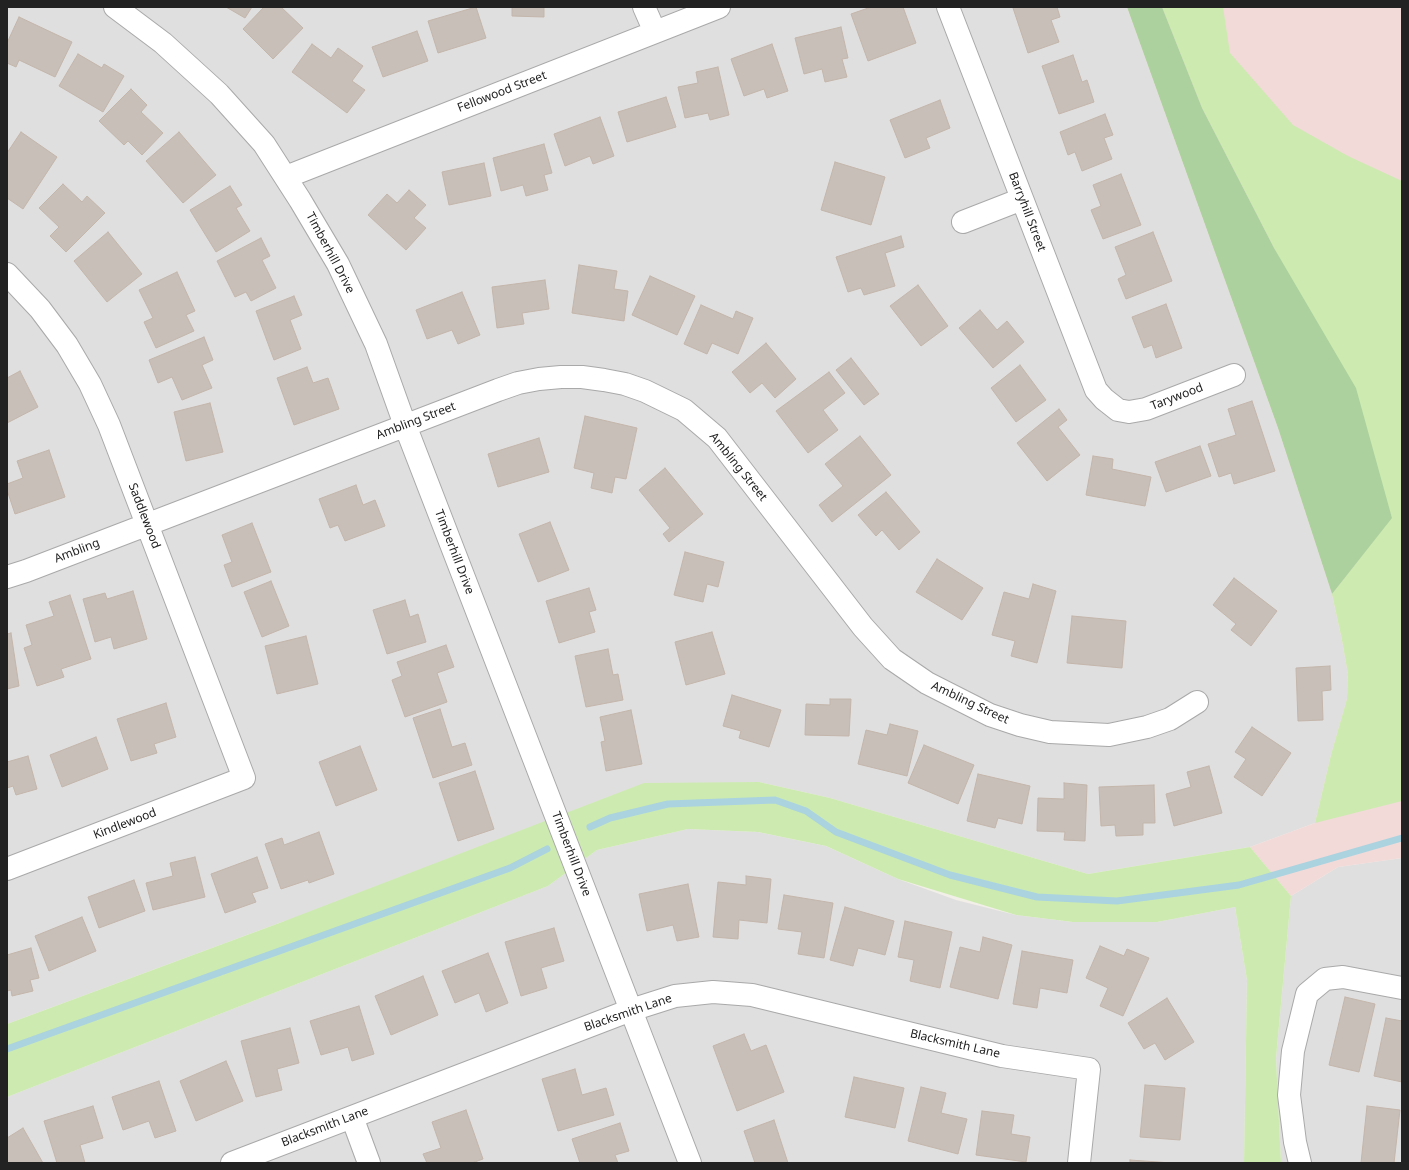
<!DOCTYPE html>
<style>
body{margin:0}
#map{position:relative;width:1409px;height:1170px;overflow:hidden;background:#f2efe9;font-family:"Noto Sans",sans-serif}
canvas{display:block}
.frame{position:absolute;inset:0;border:8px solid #222;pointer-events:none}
</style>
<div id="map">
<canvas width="1409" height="1170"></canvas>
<div class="frame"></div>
</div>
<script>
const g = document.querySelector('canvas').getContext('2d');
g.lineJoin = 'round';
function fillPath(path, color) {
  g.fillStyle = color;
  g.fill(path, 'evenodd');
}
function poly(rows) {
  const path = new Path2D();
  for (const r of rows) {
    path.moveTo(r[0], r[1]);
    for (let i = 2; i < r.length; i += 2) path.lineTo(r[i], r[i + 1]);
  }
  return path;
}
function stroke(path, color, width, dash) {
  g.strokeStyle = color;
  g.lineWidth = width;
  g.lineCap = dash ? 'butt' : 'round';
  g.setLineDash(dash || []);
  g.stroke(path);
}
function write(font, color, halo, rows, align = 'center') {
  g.font = font + ' "Noto Sans",sans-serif';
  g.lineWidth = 3.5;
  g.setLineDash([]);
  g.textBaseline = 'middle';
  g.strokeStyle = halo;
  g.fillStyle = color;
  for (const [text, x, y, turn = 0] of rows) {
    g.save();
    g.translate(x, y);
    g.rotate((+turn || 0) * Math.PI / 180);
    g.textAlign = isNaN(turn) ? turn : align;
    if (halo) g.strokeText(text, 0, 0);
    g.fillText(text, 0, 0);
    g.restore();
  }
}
fillPath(poly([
 [7,7,1127,7,1278,428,1332,594,1342,640,1348,674,1347,699,1331,755,1315,823,1250,847,1088,874,830,798,759,782,282,922,7,1024],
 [688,829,758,832,826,846,898,879,956,900,1016,915,1073,922,1157,922,1235,907,1247,980,1244,1163,7,1163,7,1097,548,886,597,850],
 [1402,858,1402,1163,1281,1163,1276,1058,1291,896,1338,867]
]), '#e0dfdf');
fillPath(poly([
 [1127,7,1402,7,1402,858,1338,867,1291,896,1250,847,1315,823,1331,755,1347,699,1348,674,1342,640,1332,594,1278,428]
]), '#f2dad9');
fillPath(poly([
 [1162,7,1223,7,1230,53,1293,125,1348,156,1402,181,1402,801,1315,823,1331,755,1347,699,1348,674,1342,640,1332,594,1392,517,1274,248,1202,108],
 [759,782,830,798,1088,874,1250,847,1291,896,1276,1058,1281,1163,1244,1163,1247,980,1235,907,1157,922,1073,922,1016,915,898,879,826,846,758,832,688,829,597,850,548,886,7,1097,7,1024,282,922,644,783]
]), '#cdebb0');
fillPath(poly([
 [1127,7,1162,7,1202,108,1274,248,1356,388,1392,518,1332,594,1278,428]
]), '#add19e');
stroke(poly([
 [590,827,610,818,668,804,775,800,806,811,836,832,950,875,1037,897,1117,901,1239,885,1402,838],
 [7,1049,510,868,547,849]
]), '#aad3df', 7);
const building = poly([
 [226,7,252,7,245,18,226,7],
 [264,7,281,7,303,28,273,59,243,29,264,7],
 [476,7,486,38,438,53,428,21,476,7],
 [512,7,544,7,544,17,512,16,512,7],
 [871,7,903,7,916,43,868,61,851,14,871,7],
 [1016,7,1057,7,1060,17,1051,20,1059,42,1028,53,1013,8,1016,7],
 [19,17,72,42,55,77,19,60,16,67,7,63,7,43,19,17],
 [841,27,848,58,842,59,847,77,825,82,822,69,804,74,795,38,841,27],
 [417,31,428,61,383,77,372,47,417,31],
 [312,44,331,58,338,48,363,66,352,81,365,90,347,113,292,72,312,44],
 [772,44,788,91,767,98,764,89,744,96,731,59,772,44],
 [78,54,102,68,104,64,124,76,103,112,59,86,78,54],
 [1073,55,1082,82,1087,80,1094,102,1059,114,1042,66,1073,55],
 [718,67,729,115,710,120,708,113,685,118,678,87,698,83,696,72,718,67],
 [131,89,147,105,141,112,163,133,142,155,128,141,124,145,99,121,131,89],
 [666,97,676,127,627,142,618,112,666,97],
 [940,100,950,128,926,138,930,148,905,158,890,120,940,100],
 [1105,114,1113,135,1104,138,1112,159,1082,171,1075,152,1068,155,1060,132,1105,114],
 [600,117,614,156,593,164,590,156,565,166,554,134,600,117],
 [21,132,57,157,23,209,7,198,7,153,21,132],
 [179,132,216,175,183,203,146,161,179,132],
 [544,144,552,173,544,175,548,190,526,196,523,185,501,191,493,158,544,144],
 [835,162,885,177,871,225,821,210,835,162],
 [484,163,491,196,449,205,442,172,484,163],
 [1121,174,1141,225,1103,239,1091,210,1101,206,1093,185,1121,174],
 [63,184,82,202,87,196,105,213,66,252,50,236,59,227,39,208,63,184],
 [230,186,242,205,236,208,250,231,216,252,190,210,230,186],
 [409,190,426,205,414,218,426,228,406,250,368,215,387,194,397,203,409,190],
 [108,232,142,274,107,302,74,261,108,232],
 [1153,232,1172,281,1126,299,1118,279,1126,275,1115,247,1153,232],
 [901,236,904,247,885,253,895,286,864,295,861,288,848,292,836,257,901,236],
 [261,238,270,256,262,260,276,288,251,301,246,292,235,297,217,261,261,238],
 [579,265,617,271,614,289,628,291,624,321,572,313,579,265],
 [177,272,195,311,186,315,194,331,156,348,144,322,153,318,139,290,177,272],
 [650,276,695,296,677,335,632,315,650,276],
 [545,280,549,309,522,313,524,324,497,328,492,287,545,280],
 [918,285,948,326,921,346,890,306,918,285],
 [462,292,480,335,458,344,452,330,427,339,416,310,462,292],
 [294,296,302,315,290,320,301,349,274,360,256,311,294,296],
 [1166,304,1182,348,1156,358,1152,345,1144,348,1132,317,1166,304],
 [701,305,733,319,736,311,753,318,738,354,712,343,707,354,684,344,701,305],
 [980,310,997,330,1007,321,1024,342,993,368,959,328,980,310],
 [204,337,213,360,202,365,212,388,182,400,172,377,158,383,149,360,204,337],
 [766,343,796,379,775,398,762,383,750,393,732,372,766,343],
 [851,358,879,394,864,405,836,370,851,358],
 [1020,365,1046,400,1016,422,991,388,1020,365],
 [307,367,313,383,328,378,339,409,294,425,277,378,307,367],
 [20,371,38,407,7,423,7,378,20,371],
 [829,372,845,393,823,410,838,430,808,453,776,411,829,372],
 [1252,401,1275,471,1234,484,1231,473,1219,477,1208,444,1236,435,1228,409,1252,401],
 [210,403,223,452,186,461,174,412,210,403],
 [1059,409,1067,420,1058,427,1080,455,1047,481,1017,443,1059,409],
 [585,416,637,428,626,479,615,477,612,493,591,488,594,473,574,468,585,416],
 [860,436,891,475,832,522,819,505,843,486,825,464,860,436],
 [539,438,549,472,498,487,488,454,539,438],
 [1200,446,1211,476,1166,492,1155,462,1200,446],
 [49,450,65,497,15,514,7,490,7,484,23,478,17,461,49,450],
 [1093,456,1113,459,1112,469,1151,477,1145,506,1086,495,1093,456],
 [665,468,703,514,669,542,663,534,670,528,639,490,665,468],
 [356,485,363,505,375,500,385,526,345,541,338,525,330,528,319,499,356,485],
 [886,492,920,532,899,550,882,530,876,536,858,515,886,492],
 [550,522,569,570,538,582,519,534,550,522],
 [252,523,271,572,232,587,224,565,232,562,222,535,252,523],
 [685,552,724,562,718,587,707,584,703,602,674,595,685,552],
 [937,559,983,588,962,620,916,592,937,559],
 [1234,578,1277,611,1251,646,1231,630,1236,624,1213,605,1234,578],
 [271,581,289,626,262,637,244,592,271,581],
 [1033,584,1056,591,1037,663,1011,656,1015,641,992,635,1004,592,1029,599,1033,584],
 [589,588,596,610,589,612,595,632,559,643,546,601,589,588],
 [133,591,147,639,114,649,111,637,95,642,83,599,105,593,107,599,133,591],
 [70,595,91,659,61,669,64,677,37,686,24,648,32,645,26,625,54,616,49,602,70,595],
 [405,600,410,617,418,614,426,642,387,654,373,610,405,600],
 [1072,616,1126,621,1122,668,1067,663,1072,616],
 [712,632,725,674,686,685,675,642,712,632],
 [11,633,19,686,7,689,7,634,11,633],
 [306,636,318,684,277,694,265,646,306,636],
 [446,645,454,667,437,673,447,702,405,717,392,680,402,676,397,662,446,645],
 [608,649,613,675,618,674,623,700,586,707,575,656,608,649],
 [1330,666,1331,690,1322,691,1323,720,1298,721,1296,668,1330,666],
 [732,695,781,710,769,747,739,738,741,731,723,726,732,695],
 [830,699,851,699,849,736,805,735,806,704,830,705,830,699],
 [166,703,176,737,154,744,157,753,131,761,117,719,166,703],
 [440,709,452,747,465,743,472,765,433,778,413,718,440,709],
 [631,710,642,764,606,771,601,742,605,741,600,717,631,710],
 [890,724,918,731,907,776,858,764,866,730,887,735,890,724],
 [1252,727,1291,753,1262,796,1234,777,1246,759,1235,752,1252,727],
 [96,737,108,769,62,787,50,755,96,737],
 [924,745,974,765,958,804,908,783,924,745],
 [360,746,377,790,336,806,319,762,360,746],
 [28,756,37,789,16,795,13,786,7,788,7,762,28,756],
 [1209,766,1222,813,1174,826,1166,794,1191,787,1187,772,1209,766],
 [475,771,494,829,458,841,439,783,475,771],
 [978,774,1030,786,1022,824,998,818,995,828,967,821,978,774],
 [1064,783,1087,785,1085,841,1064,840,1065,832,1037,831,1038,798,1064,799,1064,783],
 [1154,785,1155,823,1143,823,1143,835,1116,836,1115,825,1101,826,1099,787,1154,785],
 [319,832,334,874,309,883,308,880,281,889,265,844,282,838,284,845,319,832],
 [195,857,205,897,153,910,146,883,173,876,170,863,195,857],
 [257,857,268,888,252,893,256,902,225,913,211,874,257,857],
 [746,876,771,879,767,923,739,920,738,939,713,937,718,882,746,885,746,876],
 [134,880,145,911,99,928,88,897,134,880],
 [688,884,699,937,677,941,673,925,647,931,639,894,688,884],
 [784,895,833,903,824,958,798,954,802,932,778,929,784,895],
 [845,907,894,921,885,955,858,948,853,966,830,960,845,907],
 [82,917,96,951,49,971,35,936,82,917],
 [905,921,952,932,940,988,910,981,914,960,898,957,905,921],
 [554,928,564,961,541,968,547,988,521,996,505,942,554,928],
 [983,937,1012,945,998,999,950,987,960,947,980,952,983,937],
 [1100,946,1124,956,1127,949,1149,958,1123,1016,1100,1006,1108,988,1086,978,1100,946],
 [31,948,39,978,30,980,33,991,12,996,11,990,7,991,7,955,31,948],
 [1022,951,1073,960,1067,993,1040,988,1037,1008,1013,1004,1022,951],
 [488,953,508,1003,486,1012,479,993,455,1003,442,971,488,953],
 [423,976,438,1015,391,1035,375,996,423,976],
 [1345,997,1375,1004,1359,1072,1329,1065,1345,997],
 [1167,998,1194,1042,1165,1060,1155,1043,1144,1049,1128,1023,1167,998],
 [359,1006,374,1054,352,1061,348,1047,321,1055,310,1021,359,1006],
 [1386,1018,1402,1021,1402,1082,1374,1076,1386,1018],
 [290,1028,299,1063,277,1069,282,1090,256,1097,241,1041,290,1028],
 [744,1034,751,1051,766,1045,784,1092,737,1111,713,1046,744,1034],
 [226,1061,243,1101,196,1121,180,1081,226,1061],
 [575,1069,582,1095,606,1088,614,1115,558,1131,542,1079,575,1069],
 [854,1077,904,1088,895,1128,845,1117,854,1077],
 [159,1081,176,1131,155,1138,149,1121,123,1130,112,1097,159,1081],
 [1145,1085,1185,1088,1180,1140,1140,1137,1145,1085],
 [921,1087,946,1093,941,1113,967,1119,958,1154,908,1141,921,1087],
 [93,1106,103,1138,80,1145,85,1163,57,1163,44,1121,93,1106],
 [1367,1106,1400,1110,1394,1163,1361,1163,1367,1106],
 [466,1110,483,1159,472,1163,427,1163,423,1154,441,1148,432,1122,466,1110],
 [982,1111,1014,1115,1011,1134,1030,1137,1026,1162,976,1155,982,1111],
 [774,1120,788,1163,755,1163,744,1131,774,1120],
 [620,1123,629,1151,615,1155,618,1163,580,1163,572,1139,620,1123],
 [23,1128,43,1163,7,1163,7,1138,23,1128],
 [1130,1160,1172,1163,1130,1163,1130,1160]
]);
fillPath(building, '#c7bfb8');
stroke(building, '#c4b6ab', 1);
const minor = poly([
 [115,7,163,43,219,94,264,144,300,200,338,264,376,344,405,425,690,1163],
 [644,7,655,32],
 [948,7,1096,390,1104,399,1118,410,1129,412,1146,409,1234,375],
 [286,177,719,7],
 [963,222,1022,199],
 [7,274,40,309,67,345,90,384,109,425,244,778,7,869],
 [7,577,26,571,498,390,518,383,539,379,561,377,582,377,604,380,625,384,645,391,684,410,717,438,863,627,892,659,927,683,990,715,1020,725,1050,732,1109,735,1147,727,1170,719,1197,702],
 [352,1117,369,1163],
 [232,1163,631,1010,675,996,713,992,752,995,1002,1056,1089,1069,1079,1163],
 [1300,1163,1295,1142,1289,1095,1293,1051,1307,994,1325,979,1343,977,1402,988]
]);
stroke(minor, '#a9a9a9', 24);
stroke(minor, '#fff', 22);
write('12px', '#222', '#fff', [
 ["Fellowood Street",502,92,-21],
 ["Barryhill Street",1027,212,69],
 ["Timberhill Drive",330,253,62],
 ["Tarywood",1177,397,-21],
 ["Ambling Street",416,421,-21],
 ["Ambling Street",738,467,51],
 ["Saddlewood",144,516,69],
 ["Ambling",77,551,-21],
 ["Timberhill Drive",454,552,69],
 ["Ambling Street",970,703,25],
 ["Kindlewood",125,824,-21],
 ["Timberhill Drive",571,854,69],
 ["Blacksmith Lane",628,1013,-19],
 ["Blacksmith Lane",955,1044,13],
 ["Blacksmith Lane",325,1127,-21]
]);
</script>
